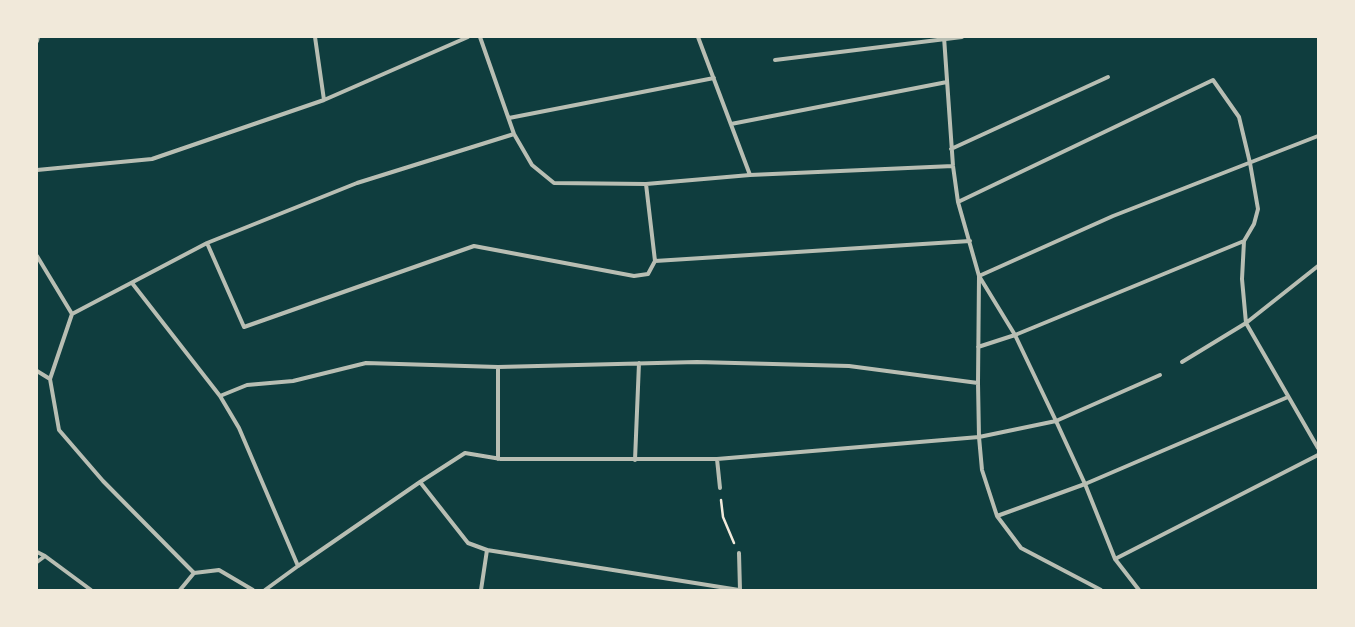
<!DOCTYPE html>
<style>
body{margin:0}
#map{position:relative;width:1355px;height:627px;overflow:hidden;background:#0f3d3e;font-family:"Noto Serif",serif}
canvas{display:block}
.frame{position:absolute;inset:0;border:38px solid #f1e9da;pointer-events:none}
</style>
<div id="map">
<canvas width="1355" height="627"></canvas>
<div class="frame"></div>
</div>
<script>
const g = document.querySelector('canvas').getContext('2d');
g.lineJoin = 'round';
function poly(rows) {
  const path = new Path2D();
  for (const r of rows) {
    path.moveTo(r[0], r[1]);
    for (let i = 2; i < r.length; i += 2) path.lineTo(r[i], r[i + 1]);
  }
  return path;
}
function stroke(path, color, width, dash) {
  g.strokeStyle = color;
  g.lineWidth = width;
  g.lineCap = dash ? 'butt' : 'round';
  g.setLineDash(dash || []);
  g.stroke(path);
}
stroke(poly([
 [721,500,723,517,734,543]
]), '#f1e9da', 2.5);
stroke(poly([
 [315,37,324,100],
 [480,37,514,134],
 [698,37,750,175],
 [944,37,953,166,958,202,979,276,978,383,979,437,982,470,997,516,1021,548,1101,590],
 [37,41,38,37],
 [775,60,962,37],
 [509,118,714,78],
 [731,124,947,82],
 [951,149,1108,77],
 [37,170,152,159,324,100,468,37],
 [646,184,655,261],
 [958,202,1213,80,1239,117,1250,163,1258,209,1254,224,1244,241,1242,279,1246,323,1318,448],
 [207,243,244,327,474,246,634,276,648,274,655,261,970,241],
 [37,256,72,314,50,379,59,430,103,481,194,573],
 [132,283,220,396],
 [72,314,207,243,357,183,514,134,532,165,554,183,646,184,750,175,953,166],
 [978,347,1015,335,1244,241],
 [1182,362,1246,323,1318,266],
 [37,371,50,379],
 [498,459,498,367],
 [717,459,720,488],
 [635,460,639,363],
 [420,482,468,543,487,550,481,590],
 [997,516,1085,484,1288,397],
 [487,550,739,590],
 [37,552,45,556,91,590],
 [739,553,740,590],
 [1115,559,1318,455],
 [37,562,45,556],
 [298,566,239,428,220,396,247,385,293,381,366,363,498,367,697,362,849,366,978,383],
 [180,590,194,573,219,570,253,590],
 [265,590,298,566,420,482,465,453,501,459,717,459,979,437,1056,421,1160,375],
 [1139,590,1115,559,1085,484,1056,421,1015,335,979,276,1113,216,1318,136]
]), '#b8beb3', 4);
</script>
